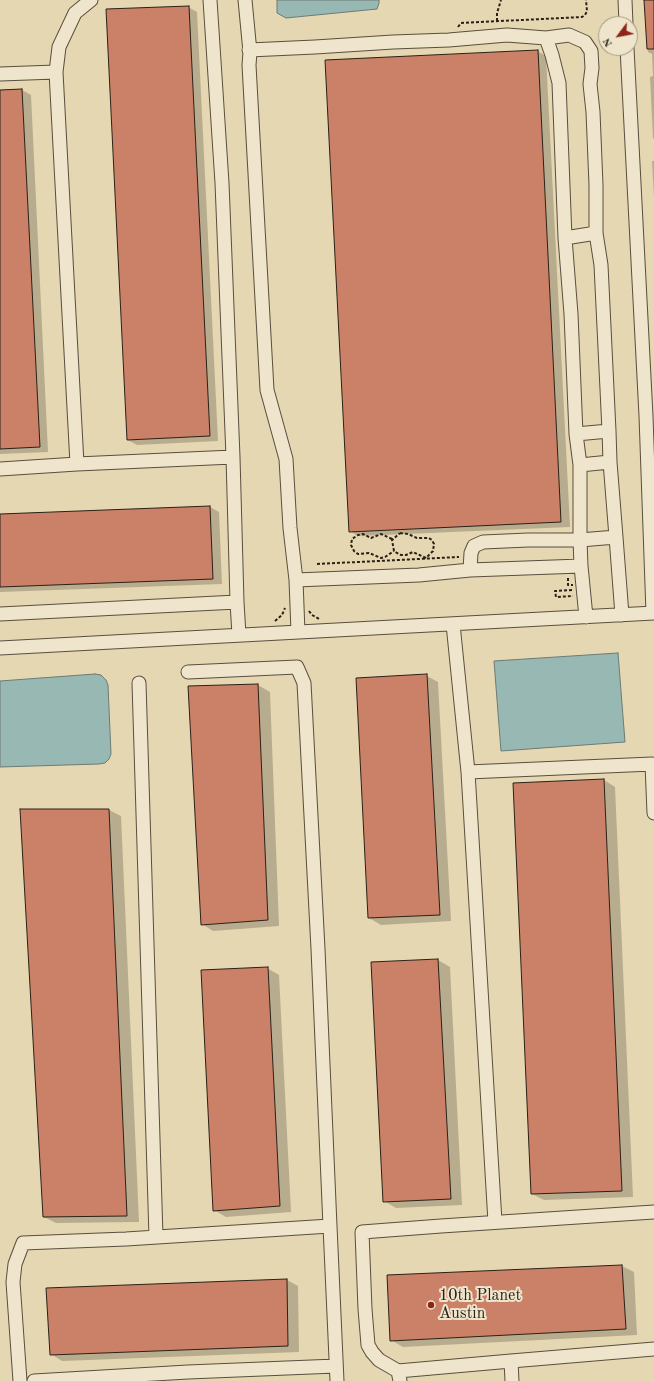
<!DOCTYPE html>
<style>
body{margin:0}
#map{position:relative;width:654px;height:1381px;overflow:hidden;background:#e5d7b1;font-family:"Old Standard TT",serif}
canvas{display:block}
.north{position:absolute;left:598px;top:16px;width:40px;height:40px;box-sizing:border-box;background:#eee5cc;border:1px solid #a09684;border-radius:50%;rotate:238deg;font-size:11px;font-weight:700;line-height:16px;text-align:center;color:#2b2017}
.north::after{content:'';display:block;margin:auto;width:14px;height:18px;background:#8f2418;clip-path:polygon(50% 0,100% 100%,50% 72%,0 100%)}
</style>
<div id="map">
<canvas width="654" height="1381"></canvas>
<div class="north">N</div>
</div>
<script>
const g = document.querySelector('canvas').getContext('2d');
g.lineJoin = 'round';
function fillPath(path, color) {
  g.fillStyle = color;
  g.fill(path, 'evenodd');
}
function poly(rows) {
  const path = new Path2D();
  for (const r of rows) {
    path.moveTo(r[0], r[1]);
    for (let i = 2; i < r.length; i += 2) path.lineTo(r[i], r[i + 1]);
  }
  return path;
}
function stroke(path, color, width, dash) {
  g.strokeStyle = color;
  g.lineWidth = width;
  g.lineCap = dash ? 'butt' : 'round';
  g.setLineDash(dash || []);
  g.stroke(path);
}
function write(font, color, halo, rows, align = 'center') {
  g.font = font + ' "Old Standard TT",serif';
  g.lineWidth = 4;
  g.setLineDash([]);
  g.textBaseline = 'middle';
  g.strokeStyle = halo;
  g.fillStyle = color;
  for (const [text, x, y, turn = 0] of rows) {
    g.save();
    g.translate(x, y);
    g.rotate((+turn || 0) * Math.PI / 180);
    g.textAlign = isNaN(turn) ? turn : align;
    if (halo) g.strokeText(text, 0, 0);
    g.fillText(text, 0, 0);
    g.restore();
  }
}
const water = poly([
 [277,0,379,0,379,3,377,9,286,18,277,13,277,0],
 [618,653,625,742,501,751,494,661,618,653],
 [95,674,101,675,106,680,108,685,111,754,109,759,105,763,99,764,0,767,0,681,95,674]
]);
fillPath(water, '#98b8b3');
stroke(water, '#6c7b75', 1);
fillPath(poly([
 [645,0,654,0,654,139,653,138,650,77,653,76,652,54,648,52],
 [188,7,197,12,218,441,137,445,128,440],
 [537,51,546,56,570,527,358,536,350,531],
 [22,90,31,95,48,452,0,454,0,91],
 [652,161,654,161,654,198],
 [210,507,219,512,222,584,0,592,0,515],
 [427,676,438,682,451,921,381,925,369,918],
 [258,685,270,692,279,926,213,931,202,924],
 [604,780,615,787,633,1197,544,1200,532,1194],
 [109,810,121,816,139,1222,56,1223,44,1217],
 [438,960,450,967,462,1205,396,1208,384,1201],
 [267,968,279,975,291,1212,226,1217,214,1210],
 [622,1266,634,1272,637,1335,403,1347,391,1340,388,1276],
 [287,1280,298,1286,299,1352,62,1361,51,1354]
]), '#0003');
const building = poly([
 [644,0,654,0,654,49,647,49,644,0],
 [189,6,210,436,127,440,106,9,189,6],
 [538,50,561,522,349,532,325,60,538,50],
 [22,89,40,447,0,449,0,90,22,89],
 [210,506,213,579,0,587,0,514,210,506],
 [427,674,440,915,368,918,356,678,427,674],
 [258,684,268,920,201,925,188,686,258,684],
 [604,779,622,1191,531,1194,513,783,604,779],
 [20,809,109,809,127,1216,43,1217,20,809],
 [438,959,451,1199,383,1202,371,962,438,959],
 [268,967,280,1206,213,1211,201,970,268,967],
 [622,1265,626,1329,390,1341,387,1275,622,1265],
 [287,1279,288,1346,50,1355,46,1288,287,1279]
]);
fillPath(building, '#cb8168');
stroke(building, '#2b2017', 1);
const minor = poly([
 [210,0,222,183,233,457],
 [245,0,250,52,249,65,267,390,286,459,290,528,296,580,298,632],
 [625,0,626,24],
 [627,48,646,416,653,613],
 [249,50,315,47,393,42,449,40,507,35,546,38],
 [0,74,56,72],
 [565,238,559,83,552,55,546,38,569,35,585,42,591,51,592,68,590,84,593,112,596,185,596,233],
 [576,434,571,314,565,238,596,233,601,265,609,431],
 [77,464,56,72,59,47,75,13,91,0],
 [580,465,576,434,609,431,610,462],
 [0,469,77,464,233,457,237,602],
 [616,537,580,540,580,465,610,462,616,537,622,615],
 [581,566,586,617],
 [296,580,419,575,470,570,581,566,580,540,528,540,483,542,474,546,471,553,470,570],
 [0,614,237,602,239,635],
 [453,624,468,772,495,1222],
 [0,648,654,613],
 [188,672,297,667,304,683,318,949,330,1226],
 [139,683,156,1237],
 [468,772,652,764,654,813],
 [511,1361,654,1349],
 [398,1371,511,1361,512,1381],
 [20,1381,13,1282,15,1264,23,1243,126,1239,330,1226,337,1381],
 [34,1381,188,1372,336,1366],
 [400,1381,398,1371,379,1360,372,1352,368,1345,365,1309,362,1232,441,1226,654,1212]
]);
stroke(minor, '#5a4e3e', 15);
stroke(poly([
 [497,21,497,13,501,0],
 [458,27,461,23,582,17,585,15,587,11,586,0],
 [400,533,408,534,417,538,429,538,432,540,434,544,433,551,426,558,413,552,406,555,401,555,397,553,394,551,392,540,400,533],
 [392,539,381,534,371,538,363,534,358,535,352,539,351,545,354,551,358,554,369,553,381,558,385,557,394,551],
 [317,564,459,557],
 [568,578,568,585,573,585],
 [572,590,555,591,556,597,573,596],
 [309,611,312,615,319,619],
 [275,621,282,615,285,608]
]), '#2b2017', 2, [3, 2]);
stroke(minor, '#eee5cc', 13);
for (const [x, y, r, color] of [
 [431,1305,4,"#8f2418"]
]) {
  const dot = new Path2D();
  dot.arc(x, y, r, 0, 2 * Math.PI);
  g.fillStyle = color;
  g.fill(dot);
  stroke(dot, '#eee5cc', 1.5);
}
write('16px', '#2b2017', '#eee5cc', [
 ["10th Planet",439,1296],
 ["Austin",439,1314]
], 'left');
</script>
